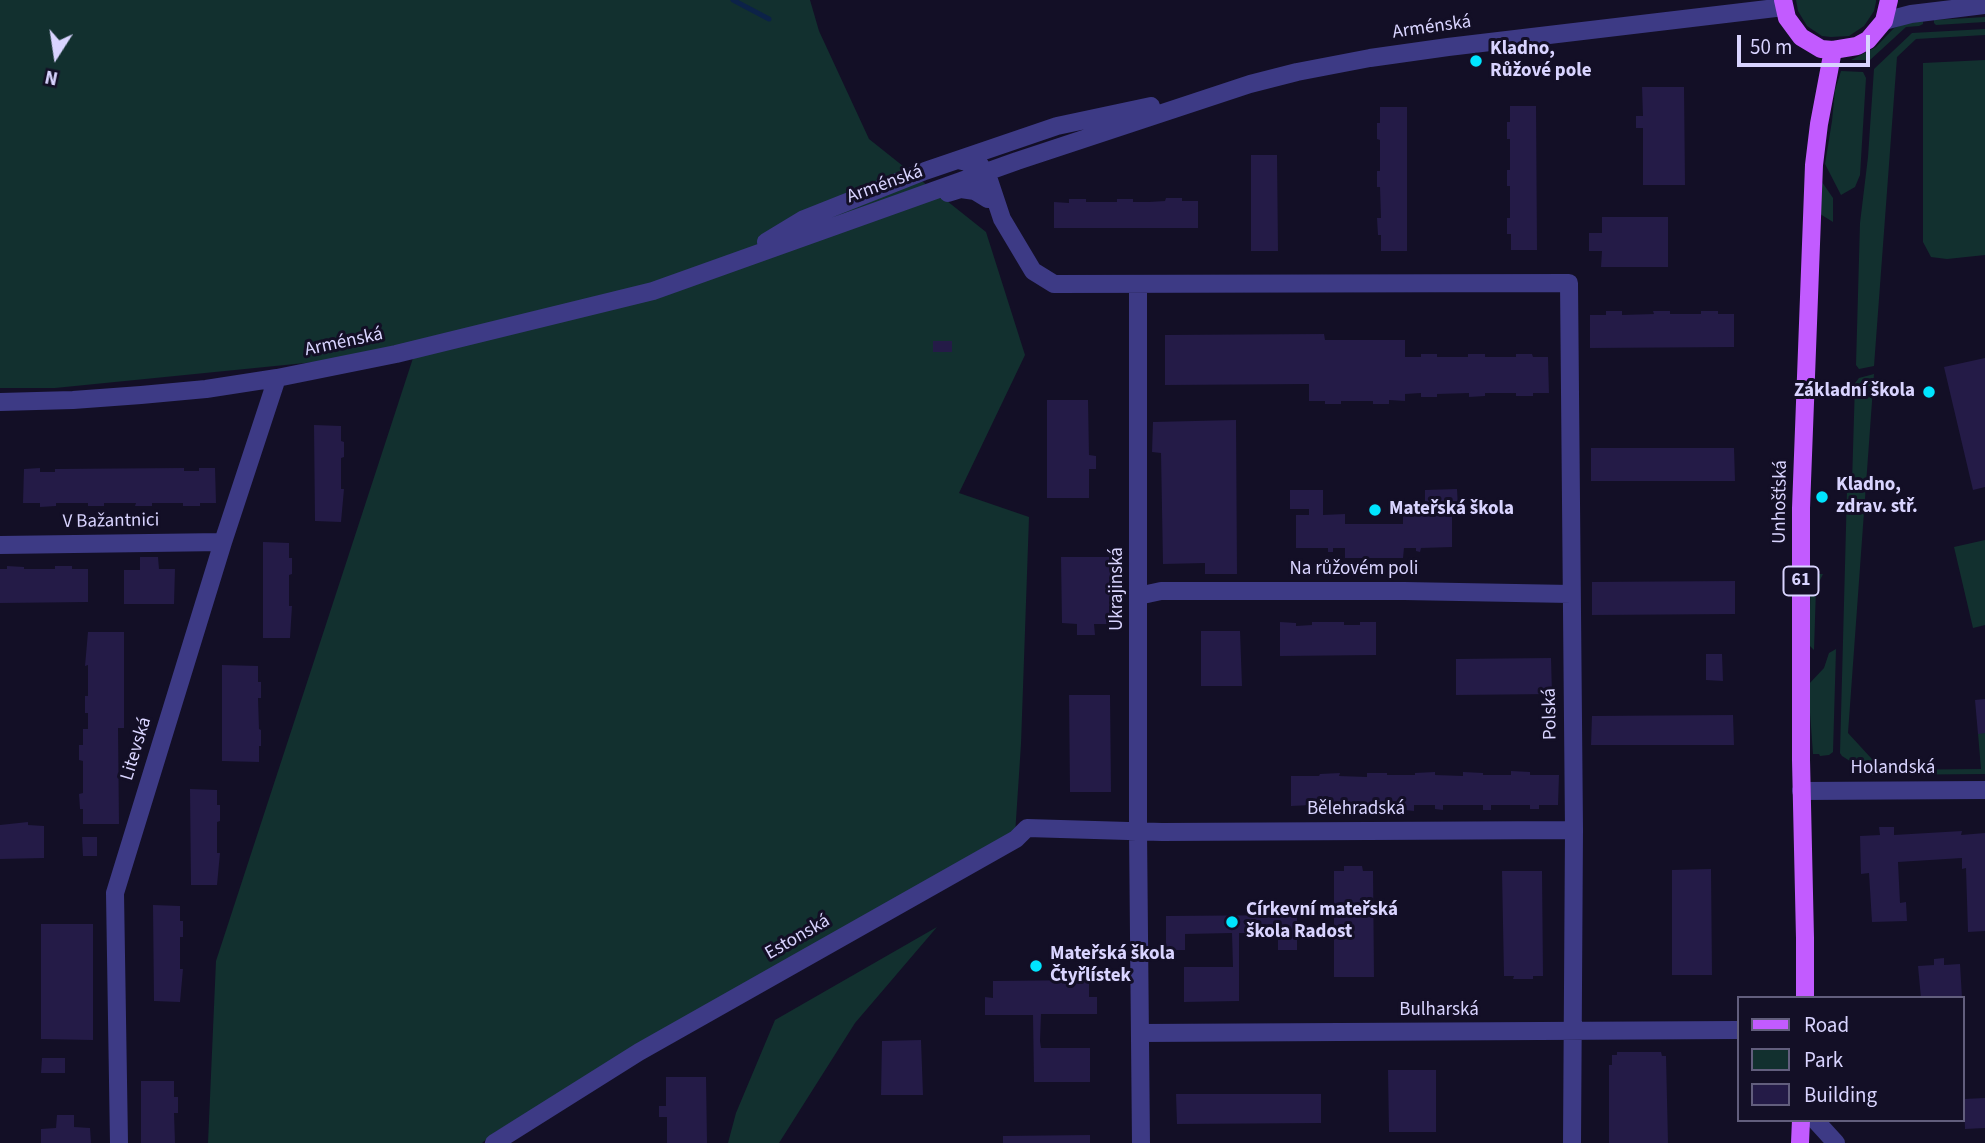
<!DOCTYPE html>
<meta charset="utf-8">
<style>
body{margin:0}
#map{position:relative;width:1985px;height:1143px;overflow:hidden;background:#130f26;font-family:"Source Sans 3",sans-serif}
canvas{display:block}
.legend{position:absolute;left:1737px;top:996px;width:228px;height:126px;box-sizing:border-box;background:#130f26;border:2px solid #625e7d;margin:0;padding:9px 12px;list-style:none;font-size:21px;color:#d9d4ff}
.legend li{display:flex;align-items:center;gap:14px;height:35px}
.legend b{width:35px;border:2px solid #625e7d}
.north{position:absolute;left:21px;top:21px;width:70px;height:70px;-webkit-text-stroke:5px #130f26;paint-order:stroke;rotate:192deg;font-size:19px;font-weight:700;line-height:28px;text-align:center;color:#d9d4ff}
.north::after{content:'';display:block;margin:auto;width:24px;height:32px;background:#d9d4ff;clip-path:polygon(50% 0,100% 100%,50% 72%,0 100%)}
.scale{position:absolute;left:1737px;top:35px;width:133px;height:32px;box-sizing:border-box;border:4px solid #d9d4ff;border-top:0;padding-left:9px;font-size:21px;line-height:24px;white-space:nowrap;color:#d9d4ff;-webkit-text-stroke:5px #130f26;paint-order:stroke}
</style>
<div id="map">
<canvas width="1985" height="1143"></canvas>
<ul class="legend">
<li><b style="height:9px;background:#c25bff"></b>Road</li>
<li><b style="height:19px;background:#12302f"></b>Park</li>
<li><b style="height:19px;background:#241b47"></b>Building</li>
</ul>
<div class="north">N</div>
<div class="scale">50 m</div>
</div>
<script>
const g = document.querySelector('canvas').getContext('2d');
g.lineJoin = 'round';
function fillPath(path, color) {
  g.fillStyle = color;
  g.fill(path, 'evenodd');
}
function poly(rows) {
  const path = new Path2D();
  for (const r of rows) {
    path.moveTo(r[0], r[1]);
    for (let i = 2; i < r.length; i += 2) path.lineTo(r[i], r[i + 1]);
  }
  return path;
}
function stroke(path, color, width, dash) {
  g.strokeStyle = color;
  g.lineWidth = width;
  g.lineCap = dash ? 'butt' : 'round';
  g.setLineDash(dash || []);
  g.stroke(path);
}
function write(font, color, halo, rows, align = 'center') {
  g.font = font + ' "Source Sans 3",sans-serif';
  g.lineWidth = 6;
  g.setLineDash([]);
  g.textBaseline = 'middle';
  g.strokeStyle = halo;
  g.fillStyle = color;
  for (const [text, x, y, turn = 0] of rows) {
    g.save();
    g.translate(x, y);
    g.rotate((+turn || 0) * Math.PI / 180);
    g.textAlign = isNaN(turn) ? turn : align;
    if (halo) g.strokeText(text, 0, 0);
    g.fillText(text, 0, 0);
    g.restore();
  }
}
fillPath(poly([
 [0,0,810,0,819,31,869,139,986,232,1025,355,959,493,1029,517,1021,744,1015,835,495,1132,482,1143,208,1143,216,961,415,352,55,388,0,388],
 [1796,0,1876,0,1876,2,1874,11,1864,26,1849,36,1831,37,1822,36,1807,26,1798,11],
 [1985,17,1985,22,1936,25,1934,23,1934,20],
 [1923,21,1923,24,1919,26,1906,27,1870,60,1851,60,1876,47,1894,28,1904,24],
 [1985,29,1985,35,1916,39,1897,57,1874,366,1859,369,1856,365,1860,223,1868,157,1874,69,1912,33],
 [1985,60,1985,255,1947,259,1931,257,1923,242,1923,63],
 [1841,71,1863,72,1866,78,1860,175,1855,187,1841,195,1825,164,1832,121,1835,90],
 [1822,182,1833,198,1833,222,1820,214],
 [1874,374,1848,733,1882,770,1981,769,1978,733,1985,733,1985,774,1872,775,1842,756,1840,753,1847,490,1852,483,1855,383,1859,378],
 [1985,540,1985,625,1973,628,1954,547],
 [1811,574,1823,574,1816,588,1814,650,1809,645],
 [1836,649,1833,752,1829,755,1820,756,1819,754,1813,754,1808,685,1824,668,1829,653],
 [937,927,855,1023,779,1143,728,1143,736,1113,775,1020]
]), '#12302f');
stroke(poly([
 [733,0,769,19]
]), '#0c2248', 5);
fillPath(poly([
 [1642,87,1684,87,1685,185,1643,185,1643,128,1636,128,1636,116,1643,116],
 [1510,106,1536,106,1537,250,1511,250,1511,234,1507,234,1507,218,1510,218,1510,186,1507,186,1507,170,1510,170,1510,139,1507,139,1507,122,1510,122],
 [1380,107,1407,107,1407,251,1381,251,1381,235,1378,235,1377,218,1381,218,1380,187,1377,187,1377,171,1380,171,1380,140,1377,139,1377,123,1380,123],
 [1251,155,1277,155,1278,251,1251,251],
 [1166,198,1182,198,1182,201,1198,201,1198,228,1054,228,1054,202,1069,203,1069,199,1086,199,1086,202,1117,202,1117,199,1133,199,1133,202,1149,202,1165,201],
 [1602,217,1668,217,1668,267,1601,267,1602,251,1589,251,1589,233,1602,233],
 [1606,311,1622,311,1622,315,1654,314,1653,311,1670,311,1670,314,1701,314,1701,311,1718,311,1718,314,1734,314,1734,347,1590,348,1590,315,1606,315],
 [1324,334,1325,340,1405,340,1405,357,1421,357,1421,354,1437,354,1437,357,1468,357,1468,354,1485,354,1485,357,1516,357,1516,354,1532,354,1533,357,1548,357,1549,393,1533,393,1533,396,1516,396,1516,393,1485,393,1485,396,1469,397,1469,393,1437,394,1437,397,1421,397,1421,393,1405,394,1405,401,1389,400,1389,404,1373,404,1373,401,1341,401,1341,404,1325,404,1325,401,1309,401,1309,384,1165,385,1165,335],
 [933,341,952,341,952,352,933,352],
 [1985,358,1985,487,1973,490,1944,367],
 [1047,400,1088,400,1089,455,1096,456,1096,469,1089,469,1089,498,1047,498],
 [1236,420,1237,574,1205,574,1205,563,1163,564,1161,453,1152,452,1153,422],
 [314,425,341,426,341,441,344,442,344,457,341,458,341,489,344,489,341,522,315,521],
 [1591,448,1734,448,1735,481,1591,481],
 [40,468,40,472,55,472,55,469,184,468,184,471,199,471,199,468,215,468,216,503,200,503,200,506,183,506,183,503,152,503,152,506,135,506,136,503,104,503,104,506,88,506,88,503,56,503,56,506,40,507,40,503,23,503,24,469],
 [1457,489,1458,508,1440,509,1440,514,1452,514,1452,547,1421,548,1420,552,1416,551,1416,548,1404,548,1403,558,1345,558,1345,548,1333,548,1333,552,1328,552,1328,548,1296,548,1296,515,1309,515,1309,509,1290,509,1290,490,1323,490,1323,515,1345,514,1345,524,1403,524,1403,514,1422,514,1422,509,1425,509,1425,490],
 [263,542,289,543,289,558,292,558,292,574,289,575,289,606,292,606,290,638,263,638],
 [140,557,158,557,159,569,175,569,174,604,124,604,124,570,140,570],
 [1061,557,1111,557,1111,624,1094,624,1095,635,1077,635,1077,624,1062,623],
 [7,566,24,567,24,569,55,569,55,566,72,566,72,569,88,569,88,602,0,603,0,569,7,569],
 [1735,581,1735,614,1592,615,1592,582],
 [1280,622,1296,623,1296,626,1312,625,1312,622,1344,622,1344,625,1360,625,1360,622,1376,622,1376,655,1280,656],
 [1201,631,1240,631,1242,686,1201,686],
 [88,632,124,632,124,728,118,728,119,824,83,824,83,809,80,809,79,794,83,793,83,761,79,760,79,745,83,745,83,729,88,729,88,713,85,713,85,696,88,696,88,665,85,666],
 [1706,654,1722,654,1723,681,1706,680],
 [1551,658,1552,694,1456,695,1456,659],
 [222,665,258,666,258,682,261,682,261,698,258,698,259,729,261,730,261,746,259,746,259,762,222,761],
 [1069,695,1110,695,1111,792,1070,792],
 [1985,699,1985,733,1978,734,1975,700],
 [1733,715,1734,745,1591,745,1592,716],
 [1511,771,1530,772,1530,775,1559,775,1558,805,1539,805,1539,809,1530,809,1530,805,1491,805,1491,810,1483,810,1483,805,1443,805,1443,810,1435,809,1435,805,1414,805,1414,811,1405,810,1406,805,1367,805,1367,811,1358,811,1358,805,1320,805,1319,812,1311,812,1311,805,1291,806,1291,776,1319,776,1320,774,1340,773,1339,776,1367,777,1367,773,1387,773,1387,775,1415,775,1415,773,1435,772,1435,775,1463,776,1463,772,1483,773,1483,775,1511,775],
 [190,789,217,790,217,805,220,805,220,821,217,822,217,853,220,853,217,885,191,885],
 [28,822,28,825,44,826,44,858,0,859,0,825],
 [1879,827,1894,827,1894,835,1962,831,1961,835,1985,833,1985,931,1968,932,1966,868,1962,869,1962,858,1898,862,1900,903,1906,902,1907,921,1872,922,1869,873,1861,874,1860,836,1880,835],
 [82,837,97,837,97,856,83,856],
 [1344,866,1362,866,1363,871,1373,871,1374,977,1334,977,1334,871,1344,871],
 [1711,869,1712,975,1672,975,1672,870],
 [1502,871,1542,871,1543,976,1533,976,1533,979,1513,979,1514,976,1504,976],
 [153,905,180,906,180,921,183,921,183,937,180,937,180,969,183,969,180,1002,154,1001],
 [1297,915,1297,950,1278,950,1278,933,1239,933,1239,1001,1184,1002,1184,967,1233,967,1232,933,1185,934,1185,950,1166,950,1166,916],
 [41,924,93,924,93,1040,41,1039],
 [1944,958,1944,965,1960,964,1962,998,1921,998,1918,966,1934,965,1934,959],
 [1089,980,1089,997,1097,997,1097,1014,1041,1014,1040,1041,1041,1048,1090,1048,1090,1082,1034,1082,1033,1015,985,1015,985,997,993,998,993,981],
 [921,1040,923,1095,881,1095,882,1041],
 [1617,1052,1661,1052,1662,1056,1666,1056,1668,1143,1609,1143,1609,1065,1612,1065,1612,1055,1617,1055],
 [42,1058,65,1058,65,1073,41,1073],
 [1388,1070,1436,1070,1436,1132,1389,1132],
 [666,1077,706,1077,707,1143,667,1143,667,1117,659,1117,659,1106,666,1106],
 [141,1081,174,1081,174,1097,178,1097,178,1113,174,1113,175,1143,141,1143],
 [1176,1094,1321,1094,1321,1123,1177,1124],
 [1985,1098,1985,1128,1965,1129,1964,1099],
 [57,1115,74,1115,74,1127,90,1128,91,1143,41,1143,41,1129,56,1128],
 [1090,1135,1090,1143,1003,1143,1003,1136]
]), '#241b47');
stroke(poly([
 [1884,21,1911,14,1985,5],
 [958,160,980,165,989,180,1002,219,1033,271,1054,284,1569,283,1574,830,1572,1143],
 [948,193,961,189,975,191,988,199],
 [766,242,804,219,925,171,1057,126,1151,106],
 [1138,284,1138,831,1141,1143],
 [0,402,73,400,141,395,206,389,277,378,396,354,653,291,1017,161,1250,84,1297,72,1370,58,1448,47,1784,7],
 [0,545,223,542],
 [1138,596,1161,591,1404,591,1571,594],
 [1801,791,1985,790],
 [1141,1033,1738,1030],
 [1815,1120,1836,1143],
 [119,1143,115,893,223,542,277,378],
 [494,1143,639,1052,1016,839,1027,828,1162,832,1574,830]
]), '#3d3a85', 18);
stroke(poly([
 [1783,0,1787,18,1801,37,1821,49,1833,50,1857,46,1868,40,1884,21,1889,0],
 [1805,998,1805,938,1801,760,1801,508,1814,165,1819,124,1833,50],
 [1800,1143,1801,1120]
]), '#c25bff', 18);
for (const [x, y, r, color] of [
 [1476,61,7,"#00e5ff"],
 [1929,392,7,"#00e5ff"],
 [1822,497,7,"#00e5ff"],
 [1375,510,7,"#00e5ff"],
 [1232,922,7,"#00e5ff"],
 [1036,966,7,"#00e5ff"]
]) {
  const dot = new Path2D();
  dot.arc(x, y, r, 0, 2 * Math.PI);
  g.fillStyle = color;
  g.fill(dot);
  stroke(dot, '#130f26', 2.5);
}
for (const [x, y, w] of [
 [1801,581,35]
]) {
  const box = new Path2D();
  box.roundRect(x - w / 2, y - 14.5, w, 29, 5);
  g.fillStyle = '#130f26';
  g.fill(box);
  stroke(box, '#d9d4ff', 2);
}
write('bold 18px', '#d9d4ff', null, [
 ["61",1801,581]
]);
write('19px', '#d9d4ff', '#130f26', [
 ["Arménská",1432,28,-8],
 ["Arménská",885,185,-20],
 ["Arménská",344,343,-12],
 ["Unhošťská",1781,502,-89],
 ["V Bažantnici",111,522,-1],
 ["Na růžovém poli",1354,570],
 ["Ukrajinská",1118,589,-90],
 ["Polská",1551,714,-91],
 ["Litevská",137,749,-73],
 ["Holandská",1893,769],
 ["Bělehradská",1356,810],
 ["Estonská",798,938,-30],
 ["Bulharská",1439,1011]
]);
write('bold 19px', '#d9d4ff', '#130f26', [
 ["Kladno,",1490,50],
 ["Růžové pole",1490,72],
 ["Základní škola",1915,392,"right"],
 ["Kladno,",1836,486],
 ["zdrav. stř.",1836,508],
 ["Mateřská škola",1389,510],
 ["Církevní mateřská",1246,911],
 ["škola Radost",1246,933],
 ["Mateřská škola",1050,955],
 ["Čtyřlístek",1050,977]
], 'left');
</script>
